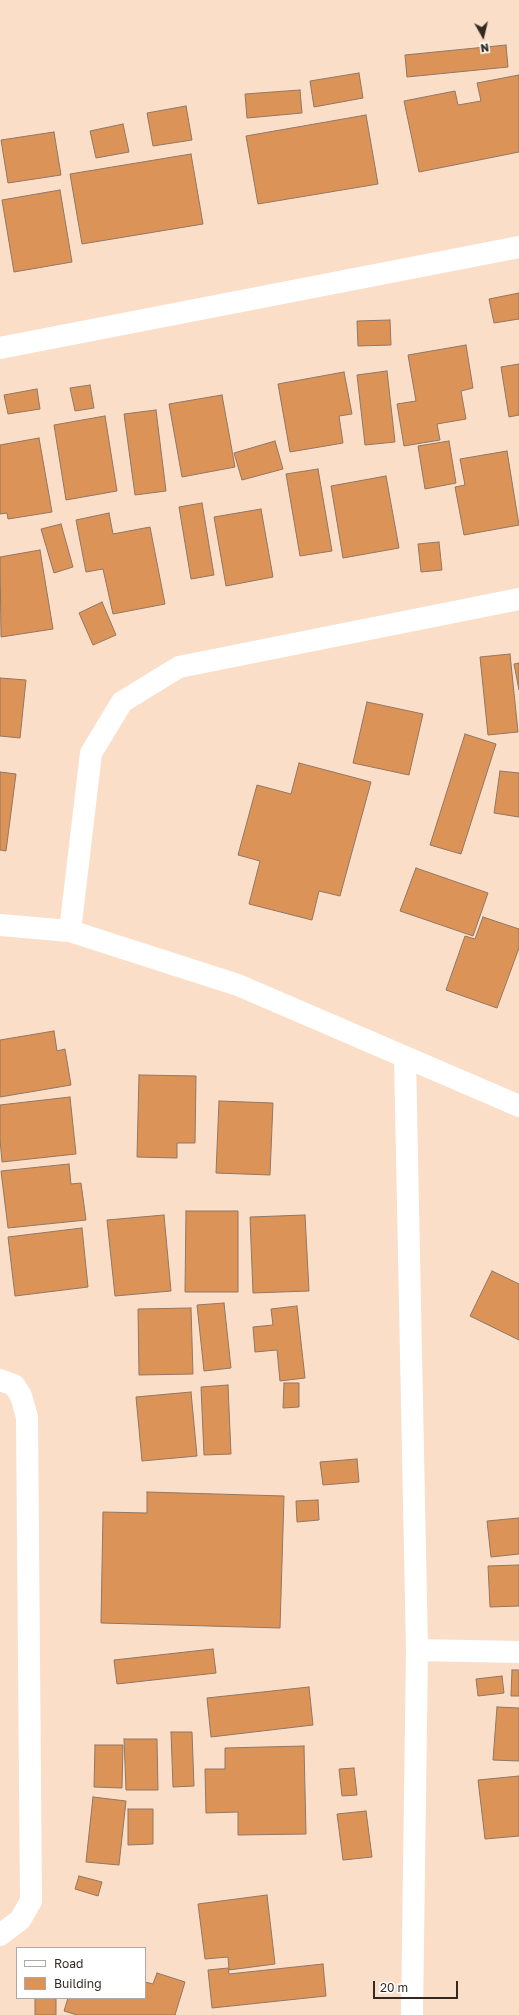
<!DOCTYPE html>
<style>
body{margin:0}
#map{position:relative;width:519px;height:2015px;overflow:hidden;background:#fbdec8;font-family:"Golos Text",sans-serif}
canvas{display:block}
.legend{position:absolute;left:16px;top:1947px;width:130px;height:52px;box-sizing:border-box;background:#fff;border:1px solid #aea9a6;margin:0;padding:5px 7px;list-style:none;font-size:12px;color:#342921}
.legend li{display:flex;align-items:center;gap:8px;height:20px}
.legend b{width:20px;border:1px solid #aea9a6}
.north{position:absolute;left:463px;top:16px;width:40px;height:40px;-webkit-text-stroke:3px #fff;paint-order:stroke;rotate:172deg;font-size:11px;font-weight:700;line-height:16px;text-align:center;color:#342921}
.north::after{content:'';display:block;margin:auto;width:14px;height:18px;background:#342921;clip-path:polygon(50% 0,100% 100%,50% 72%,0 100%)}
.scale{position:absolute;left:373px;top:1981px;width:85px;height:18px;box-sizing:border-box;border:2px solid #342921;border-top:0;padding-left:5px;font-size:12px;line-height:14px;white-space:nowrap;color:#342921;-webkit-text-stroke:3px #fff;paint-order:stroke}
</style>
<div id="map">
<canvas width="519" height="2015"></canvas>
<ul class="legend">
<li><b style="height:5px;background:#fff"></b>Road</li>
<li><b style="height:11px;background:#dc9357"></b>Building</li>
</ul>
<div class="north">N</div>
<div class="scale">20 m</div>
</div>
<script>
const g = document.querySelector('canvas').getContext('2d');
g.lineJoin = 'round';
function fillPath(path, color) {
  g.fillStyle = color;
  g.fill(path, 'evenodd');
}
function poly(rows) {
  const path = new Path2D();
  for (const r of rows) {
    path.moveTo(r[0], r[1]);
    for (let i = 2; i < r.length; i += 2) path.lineTo(r[i], r[i + 1]);
  }
  return path;
}
function stroke(path, color, width, dash) {
  g.strokeStyle = color;
  g.lineWidth = width;
  g.lineCap = dash ? 'butt' : 'round';
  g.setLineDash(dash || []);
  g.stroke(path);
}
const building = poly([
 [506,45,508,67,407,77,405,55,506,45],
 [359,73,363,98,314,107,310,81,359,73],
 [519,75,519,152,419,172,404,101,455,91,458,105,481,101,477,83,519,75],
 [300,90,302,113,247,118,245,94,300,90],
 [186,106,192,140,153,146,147,113,186,106],
 [366,115,378,184,258,204,246,136,366,115],
 [123,124,129,152,96,158,90,131,123,124],
 [54,132,61,175,8,183,1,140,54,132],
 [191,154,203,224,82,244,70,174,191,154],
 [60,190,72,262,14,272,2,200,60,190],
 [519,293,519,319,494,323,489,299,519,293],
 [390,320,391,345,358,346,357,321,390,320],
 [466,345,473,388,461,391,466,419,437,424,440,440,404,446,397,404,416,401,408,355,466,345],
 [519,364,519,415,509,417,501,367,519,364],
 [387,371,395,442,365,445,357,375,387,371],
 [344,372,352,414,339,416,343,443,290,452,278,384,344,372],
 [90,385,94,408,75,411,70,388,90,385],
 [37,389,40,409,8,414,4,395,37,389],
 [222,395,235,467,182,477,169,404,222,395],
 [156,410,166,491,135,495,124,414,156,410],
 [105,416,117,491,66,500,54,425,105,416],
 [39,438,52,512,8,519,7,513,0,514,0,445,39,438],
 [275,441,283,469,242,480,234,453,275,441],
 [449,441,456,483,425,489,418,446,449,441],
 [507,451,519,525,464,535,455,487,465,485,460,459,507,451],
 [318,469,332,551,300,556,286,474,318,469],
 [386,476,399,548,343,558,331,486,386,476],
 [202,503,214,575,191,579,179,507,202,503],
 [261,509,273,577,226,586,214,517,261,509],
 [109,513,113,534,150,527,165,604,113,614,103,569,86,572,76,520,109,513],
 [61,524,73,567,54,573,41,529,61,524],
 [439,542,442,570,421,572,418,544,439,542],
 [40,550,53,629,1,637,0,557,40,550],
 [102,602,116,635,93,645,79,613,102,602],
 [510,654,518,732,488,735,480,657,510,654],
 [519,663,519,690,514,664,519,663],
 [0,678,26,680,20,738,0,736,0,678],
 [367,702,423,714,409,775,353,763,367,702],
 [465,734,496,744,461,854,430,845,465,734],
 [299,763,371,782,340,896,319,891,312,920,249,904,260,861,238,855,257,785,291,794,299,763],
 [500,771,519,773,519,817,494,813,500,771],
 [0,772,16,774,6,851,0,850,0,772],
 [416,868,488,893,473,936,400,911,416,868],
 [483,917,519,929,519,948,497,1008,446,990,465,936,475,939,483,917],
 [54,1031,57,1051,65,1049,71,1085,0,1097,0,1040,54,1031],
 [139,1075,196,1076,195,1143,177,1143,177,1158,137,1157,139,1075],
 [70,1097,76,1154,2,1162,0,1139,0,1105,70,1097],
 [219,1101,273,1103,270,1175,216,1173,219,1101],
 [69,1164,71,1184,81,1183,86,1220,8,1228,1,1171,69,1164],
 [186,1211,238,1211,238,1292,185,1292,186,1211],
 [164,1215,171,1291,115,1296,107,1220,164,1215],
 [305,1215,309,1291,253,1293,250,1217,305,1215],
 [82,1228,88,1287,15,1296,8,1237,82,1228],
 [492,1271,519,1284,519,1340,470,1316,492,1271],
 [224,1303,231,1368,204,1371,197,1305,224,1303],
 [297,1306,305,1378,280,1381,277,1350,255,1352,253,1327,273,1325,271,1309,297,1306],
 [191,1308,193,1374,139,1375,138,1309,191,1308],
 [284,1383,299,1383,299,1407,283,1408,284,1383],
 [228,1385,231,1454,204,1455,201,1387,228,1385],
 [191,1392,197,1456,142,1461,136,1397,191,1392],
 [357,1459,359,1482,323,1485,320,1462,357,1459],
 [147,1492,284,1496,280,1628,101,1623,103,1512,147,1513,147,1492],
 [318,1500,319,1520,297,1522,296,1501,318,1500],
 [519,1518,519,1554,491,1557,487,1521,519,1518],
 [519,1565,519,1606,490,1607,488,1566,519,1565],
 [213,1649,216,1673,117,1684,114,1660,213,1649],
 [512,1670,519,1670,519,1696,511,1696,512,1670],
 [502,1676,504,1693,478,1696,476,1679,502,1676],
 [309,1687,313,1725,211,1737,207,1698,309,1687],
 [497,1707,519,1708,519,1761,493,1760,497,1707],
 [171,1732,192,1732,194,1786,173,1787,171,1732],
 [124,1739,157,1739,158,1790,126,1790,124,1739],
 [95,1745,123,1745,122,1788,94,1787,95,1745],
 [304,1746,306,1834,238,1835,238,1812,206,1813,205,1769,225,1769,225,1748,304,1746],
 [354,1768,357,1795,342,1796,339,1769,354,1768],
 [519,1776,519,1836,485,1839,478,1780,519,1776],
 [93,1797,126,1801,119,1865,86,1862,93,1797],
 [128,1809,153,1809,153,1844,128,1845,128,1809],
 [366,1811,372,1857,343,1860,337,1814,366,1811],
 [79,1876,102,1882,98,1896,75,1889,79,1876],
 [267,1895,275,1964,229,1970,228,1957,205,1959,198,1904,267,1895],
 [323,1964,326,1996,212,2008,208,1970,228,1968,229,1974,323,1964],
 [157,1973,185,1982,175,2015,77,2015,64,2011,68,1998,145,1998,145,1982,153,1984,157,1973],
 [35,1998,56,1998,56,2015,35,2015,35,1998]
]);
fillPath(building, '#dc9357');
stroke(building, '#917764', 1);
stroke(poly([
 [0,348,519,247],
 [0,925,70,931,238,985,519,1106],
 [70,931,91,753,122,702,179,667,519,599],
 [405,1057,417,1650,412,2015],
 [0,1380,14,1385,21,1396,27,1417,31,1901,20,1920,0,1935],
 [417,1650,519,1652]
]), '#fff', 22);
</script>
